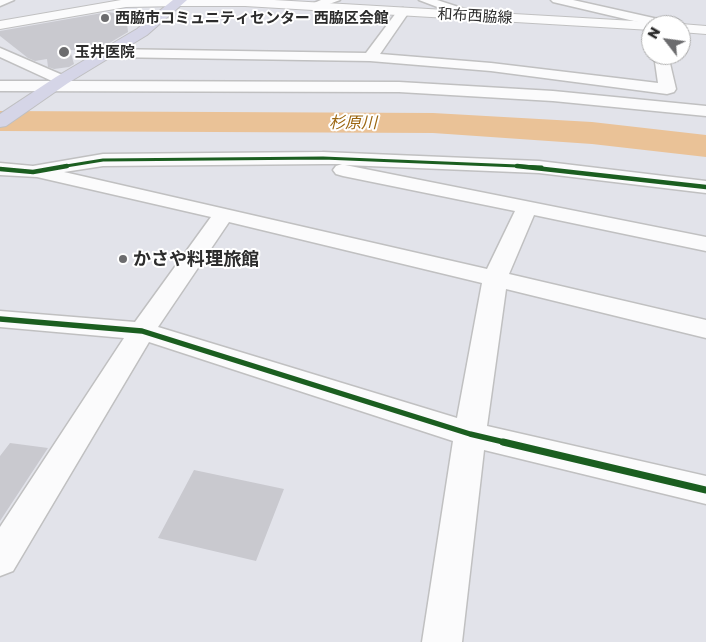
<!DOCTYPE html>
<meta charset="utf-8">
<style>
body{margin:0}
#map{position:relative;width:706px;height:642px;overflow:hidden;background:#e2e3ea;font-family:"Golos Text",sans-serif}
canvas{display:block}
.north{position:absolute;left:641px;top:15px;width:50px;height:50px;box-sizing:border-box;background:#fff;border:1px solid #ababab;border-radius:50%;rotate:300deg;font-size:14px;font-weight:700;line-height:20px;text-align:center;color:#2c2c2c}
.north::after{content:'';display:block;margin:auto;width:18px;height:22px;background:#6c6c6e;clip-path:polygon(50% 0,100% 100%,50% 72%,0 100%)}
</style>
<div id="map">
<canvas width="706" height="642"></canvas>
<div class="north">N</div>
</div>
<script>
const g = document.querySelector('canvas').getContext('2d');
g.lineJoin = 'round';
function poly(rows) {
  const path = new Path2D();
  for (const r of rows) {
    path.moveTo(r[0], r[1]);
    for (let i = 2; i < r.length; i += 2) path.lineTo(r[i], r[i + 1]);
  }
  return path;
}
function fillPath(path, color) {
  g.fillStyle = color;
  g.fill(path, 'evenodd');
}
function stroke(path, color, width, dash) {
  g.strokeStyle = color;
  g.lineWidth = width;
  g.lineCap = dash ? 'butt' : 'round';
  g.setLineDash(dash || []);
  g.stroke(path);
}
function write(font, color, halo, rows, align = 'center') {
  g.font = font + ' "Golos Text","Noto Sans JP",sans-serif';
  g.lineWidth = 4;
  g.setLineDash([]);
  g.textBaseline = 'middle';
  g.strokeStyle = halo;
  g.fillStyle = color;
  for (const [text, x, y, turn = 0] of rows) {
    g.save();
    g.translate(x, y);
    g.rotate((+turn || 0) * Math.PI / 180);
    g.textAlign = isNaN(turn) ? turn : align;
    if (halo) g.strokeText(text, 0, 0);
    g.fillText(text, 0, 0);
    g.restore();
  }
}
fillPath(poly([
 [0,111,433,113,592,122,706,135,706,157,592,144,433,133,0,131,0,111]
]), '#eac297');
fillPath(poly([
 [108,12,126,15,128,32,96,51,70,50,74,64,69,67,54,69,48,67,47,59,35,61,28,58,0,36,0,31],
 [10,443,48,448,0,521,0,456],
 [194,470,284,489,256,561,158,538]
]), '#c9c9cf');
const street = poly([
 [0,0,14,0,0,6,0,0],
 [321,0,340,0,313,10,307,6,321,0],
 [419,0,437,0,477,13,479,16,473,20,469,19,419,0],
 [551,0,573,0,667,21,673,25,651,25,553,2,551,0],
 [403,8,409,12,380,54,491,63,658,83,654,55,668,55,676,89,674,92,667,94,491,71,370,61,108,57,101,53,108,49,366,53,399,9,403,8],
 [0,48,67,77,69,81,399,82,553,91,706,106,706,116,553,101,399,92,0,91,0,81,52,81,0,57,0,48],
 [323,152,539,161,706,181,706,193,539,173,345,165,706,237,706,251,534,215,509,274,706,320,706,338,506,289,487,426,706,476,706,504,484,450,462,642,422,642,453,441,149,342,13,571,0,576,0,527,124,338,0,327,0,311,135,322,211,217,37,177,0,175,0,163,33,166,103,154,323,152],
 [323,164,342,164,336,166,333,170,336,174,343,176,515,211,487,269,64,172,103,166,323,164],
 [229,222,482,283,457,418,158,327,229,222]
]);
const secondary = poly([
 [121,0,274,0,651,22,657,25,651,25,651,30,245,6,179,6,126,7,0,29,0,21,121,0],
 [681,24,706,26,706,34,681,32,681,25,677,25,681,24]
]);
const primary = poly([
 [173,0,187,0,147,35,68,83,6,126,0,127,0,114,56,77,137,29,173,0]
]);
stroke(street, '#c0c0c1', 3);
stroke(secondary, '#c0c0c1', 2);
stroke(primary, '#bfbfc1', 2);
fillPath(street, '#fbfbfc');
fillPath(secondary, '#fbfbfc');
fillPath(primary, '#d5d5e7');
stroke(poly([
 [60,167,103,160,323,158,542,167]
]), '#1b5e20', 3);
stroke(poly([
 [517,166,706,187],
 [0,169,33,172,67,166]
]), '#1b5e20', 4.5);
stroke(poly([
 [0,319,142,331,470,434,508,443]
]), '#1b5e20', 5.5);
stroke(poly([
 [503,442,706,490]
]), '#1b5e20', 7);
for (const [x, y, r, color] of [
 [105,18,5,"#6c6c6e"],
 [64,52,6,"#6c6c6e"],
 [123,259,5,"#6c6c6e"]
]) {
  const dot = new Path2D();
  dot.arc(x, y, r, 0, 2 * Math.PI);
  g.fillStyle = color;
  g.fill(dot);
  stroke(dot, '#fff', 2);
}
write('15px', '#2c2c2c', '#fff', [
 ["和布西脇線",475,16,3]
]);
write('bold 15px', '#2c2c2c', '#fff', [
 ["西脇市コミュニティセンター 西脇区会館",115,18],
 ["玉井医院",75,52]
], 'left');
write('italic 16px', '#9c6610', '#fff', [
 ["杉原川",353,123]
]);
write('bold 18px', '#2c2c2c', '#fff', [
 ["かさや料理旅館",133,259]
], 'left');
</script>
